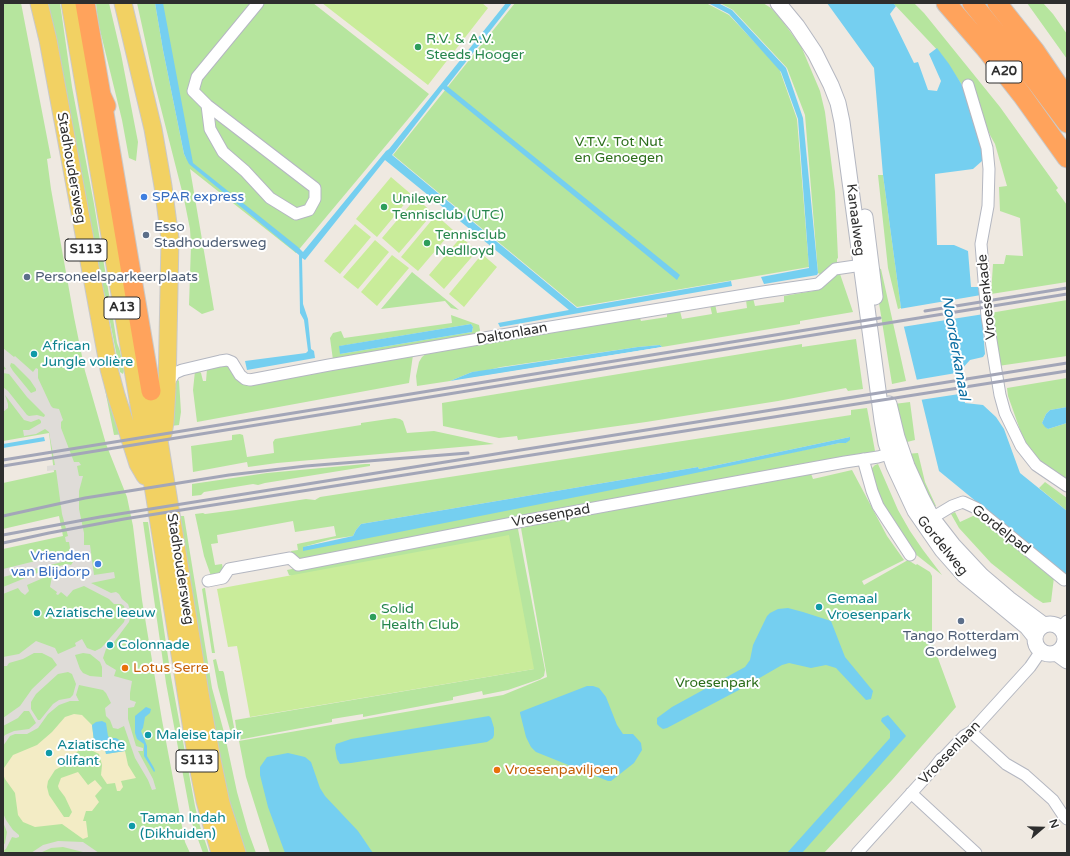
<!DOCTYPE html>
<meta charset="utf-8">
<style>
body{margin:0}
#map{position:relative;width:1070px;height:856px;overflow:hidden;background:#efe9e1;font-family:"Varela Round",sans-serif}
canvas{display:block}
.frame{position:absolute;inset:0;border:4px solid #2e2e2e;pointer-events:none}
.north{position:absolute;left:1022px;top:808px;width:40px;height:40px;-webkit-text-stroke:3px #fff;paint-order:stroke;rotate:70deg;font-size:11px;font-weight:700;line-height:16px;text-align:center;color:#2e2e2e}
.north::after{content:'';display:block;margin:auto;width:14px;height:18px;background:#2e2e2e;clip-path:polygon(50% 0,100% 100%,50% 72%,0 100%)}
</style>
<div id="map">
<canvas width="1070" height="856"></canvas>
<div class="frame"></div>
<div class="north">N</div>
</div>
<script>
const g = document.querySelector('canvas').getContext('2d');
g.lineJoin = 'round';
function fillPath(path, color) {
  g.fillStyle = color;
  g.fill(path, 'evenodd');
}
function poly(rows) {
  const path = new Path2D();
  for (const r of rows) {
    if (r.length === 3) {
      path.moveTo(r[0] + r[2], r[1]);
      path.arc(r[0], r[1], r[2], 0, 2 * Math.PI);
      continue;
    }
    path.moveTo(r[0], r[1]);
    for (let i = 2; i < r.length; i += 2) path.lineTo(r[i], r[i + 1]);
  }
  return path;
}
function stroke(path, color, width, dash) {
  g.strokeStyle = color;
  g.lineWidth = width;
  g.lineCap = dash ? 'butt' : 'round';
  g.setLineDash(dash || []);
  g.stroke(path);
}
function write(font, color, halo, rows, align = 'center') {
  g.font = font + ' "Varela Round",sans-serif';
  g.lineWidth = 4;
  g.setLineDash([]);
  g.textBaseline = 'middle';
  g.strokeStyle = halo;
  g.fillStyle = color;
  for (const [text, x, y, turn = 0] of rows) {
    g.save();
    g.translate(x, y);
    g.rotate((+turn || 0) * Math.PI / 180);
    g.textAlign = isNaN(turn) ? turn : align;
    if (halo) g.strokeText(text, 0, 0);
    g.fillText(text, 0, 0);
    g.restore();
  }
}
fillPath(poly([
 [3,3,21,3,51,158,47,159,51,189,74,317,85,371,106,444,127,497,133,526,142,600,162,720,185,842,190,853,3,853,3,549,63,536,59,516,3,529,3,483,54,472,49,433,3,441],
 [44,3,60,3,72,87,94,204,117,343,120,351,124,371,123,374,120,372,98,262,69,110],
 [96,3,109,3,121,54,138,142,136,161,129,158,122,120,98,22],
 [137,3,155,3,163,50,184,154,186,158,159,3,313,3,429,94,296,253,190,169,214,310,202,314,189,305,191,245,190,229,184,199,155,85],
 [515,3,706,3,729,15,779,68,797,119,809,267,577,307,393,155],
 [720,3,763,3,771,8,780,18,801,46,820,91,825,112,835,192,838,258,837,259,837,264,823,276,818,273,805,115,787,68,733,10],
 [893,3,914,3,924,13,1000,107,1058,188,1056,190,1067,205,1067,282,991,294,993,264,1004,264,1006,255,1023,256,1020,218,1000,211,999,187,1007,186,995,144,990,135,970,84,967,83,962,85,941,54],
 [1027,3,1043,3,1053,14,1067,34,1067,59],
 [878,175,883,175,901,308,898,309,888,268],
 [875,267,881,269,906,381,892,384,879,303],
 [412,272,459,310,451,308,445,301,381,309],
 [838,273,839,275,840,274,853,312,800,321,800,324,662,347,660,345,638,347,501,367,484,371,472,372,450,381,417,386,416,376,419,362,422,357,427,353,640,318,641,321,667,317,667,313,680,311,682,319,712,314,710,305,715,304,717,313,747,308,746,300,753,298,755,306,784,302,784,296,813,291,812,288,822,286],
 [1067,300,1067,356,998,366,990,313],
 [451,315,479,325,480,330,478,336,333,360,330,338,333,333,341,331,344,338,452,323],
 [471,324,473,327,472,332,340,354,340,346],
 [856,339,863,389,848,391,846,388,778,401,646,422,518,440,517,436,499,438,443,426,442,403,802,344,802,347],
 [98,354,125,434,114,435],
 [413,355,409,383,197,422,193,390,195,371,197,369,201,373,203,381,206,381,207,369,230,365,236,378,250,386,299,375],
 [1067,378,1067,407,1050,410,1046,414,1042,423,1048,429,1067,423,1067,481,1033,456,1024,441,1008,396,1007,388],
 [178,380,179,381,181,412,179,425,171,426,173,386],
 [910,402,915,440,903,443,894,404],
 [867,408,875,451,870,453,301,560,292,557,291,551,298,550,297,544,336,536,334,526,295,532,293,521,217,535,218,543,211,544,215,565,222,564,223,569,219,574,211,576,204,556,195,514,203,513,205,514,236,510,306,499,315,500,320,497,851,415,851,410],
 [850,437,846,443,840,443,303,547,332,539,353,536,356,530,361,524,698,467,699,469],
 [395,418,400,419,403,421,407,433,434,431,494,444,277,463,248,467,247,462,193,472,191,446,232,440,232,435,240,434,243,435,247,457,274,453,273,442,275,439,361,425,361,423],
 [918,453,925,482,936,506,929,508,906,454],
 [365,464,370,464,370,466,265,483,258,485,253,484,204,492,201,495,192,496,192,484,267,473],
 [878,464,898,510,910,531,923,550,942,575,914,553,882,505,872,477,872,468,875,465],
 [852,470,887,536,904,560,862,581,864,585,908,560,916,565,917,564,930,572,932,576,932,642,956,707,892,780,824,853,270,853,246,777,239,741,503,695,547,677,521,528,527,527,527,525,742,486,743,487,750,486,751,485,810,471,813,479],
 [1045,482,1067,498,1067,511,1039,488],
 [955,512,960,522,975,515,1046,573,1047,571,1054,577,1051,602,1043,603,1035,598,991,563,959,528,951,514],
 [179,516,184,516,212,688,225,736,237,792,248,831,256,853,245,853,230,808,216,740],
 [143,522,148,522,171,677,195,806,199,823,209,853,203,853,192,823,166,683],
 [514,527,518,529,545,670,544,676,540,679,508,690,483,695,482,691,453,697,453,700,363,717,363,714,332,719,332,722,238,740,235,720,534,669,289,575,287,570],
 [204,588,205,588,215,653,212,653,202,589],
 [216,659,219,671,223,671,224,673,236,738,232,737,218,687,213,660]
]), '#b6e59e');
fillPath(poly([
 [74,714,82,715,92,725,94,741,105,749,106,754,125,751,128,765,136,778,121,781,123,787,120,791,117,791,115,783,107,784,101,775,102,765,99,754,93,751,87,749,78,751,66,764,55,770,48,781,47,787,49,795,64,817,69,817,72,812,65,797,59,789,58,786,61,778,78,772,88,785,95,780,102,788,95,796,99,802,92,811,86,811,83,821,86,821,88,837,83,839,62,824,35,827,23,822,18,815,15,793,5,779,3,774,4,768,13,755,37,745,52,732,65,717]
]), '#f3ecc5');
fillPath(poly([
 [322,3,482,3,488,8,428,85],
 [391,177,412,195,377,237,356,219],
 [416,198,433,213,399,253,382,238],
 [436,215,453,230,418,271,401,257],
 [355,224,371,237,340,274,324,261],
 [461,237,477,251,444,289,429,275],
 [375,240,389,252,358,289,343,277],
 [482,254,497,267,464,307,449,294],
 [392,255,409,268,377,306,361,292],
 [509,535,534,669,250,717,237,646,228,647,217,589]
]), '#c9ec9a');
fillPath(poly([
 [3,348,14,357,15,356,33,372,36,368,38,369,38,378,51,406,53,408,59,409,63,420,61,422,61,428,74,462,79,462,81,465,77,466,79,476,83,476,79,491,79,509,84,533,84,545,90,545,94,575,114,572,115,578,91,583,111,593,116,592,119,594,122,599,128,604,130,610,130,618,129,622,114,642,106,649,103,658,106,664,116,670,114,676,132,681,130,693,130,700,136,702,134,707,128,708,128,719,136,746,143,748,143,751,138,751,153,779,156,789,152,790,148,780,135,758,124,726,118,729,113,728,110,720,106,716,105,708,111,703,106,693,103,690,79,685,76,695,79,701,70,701,59,705,48,714,38,728,27,734,15,734,10,736,3,746,3,738,5,735,14,731,29,729,36,723,29,711,24,711,18,718,3,726,3,718,20,706,32,689,57,665,52,658,42,653,34,653,23,659,9,663,7,666,3,666,3,657,19,654,36,641,55,648,58,654,76,646,75,643,82,639,87,648,95,651,101,648,104,645,124,622,126,615,124,606,121,604,114,604,109,599,84,586,73,590,67,597,61,592,58,595,56,594,57,592,50,587,52,576,50,575,27,585,29,591,25,595,21,592,18,588,3,594,3,587,45,570,67,564,71,565,73,562,70,560,3,577,3,569,68,553,70,548,69,542,66,542,65,537,68,536,62,514,56,470,47,471,47,466,55,465,49,432,45,429,36,434,24,436,23,430,29,430,41,423,41,421,39,419,31,422,24,420,5,395,8,404,8,408,3,412,3,387,8,391,27,415,29,416,37,415,44,417,45,415,27,397,9,374,3,373,3,370,6,369,3,365],
 [11,363,14,364,30,380,36,389,36,391,31,393,13,371,10,366],
 [83,653,90,654,100,662,102,667,102,677,90,676,83,673,80,669,75,655],
 [68,672,72,674,76,684,73,695,70,698,59,700,53,704,40,720,38,720,31,709,31,702,36,694,58,674],
 [3,813,6,820,13,830,19,835,19,837,16,838,12,837,6,849,3,851,3,846,5,843,7,832,3,822],
 [58,841,83,842,99,853,87,853,63,847,51,848,40,853,31,853,43,845]
]), '#dfdcd8');
fillPath(poly([
 [155,3,163,3,193,163,298,247,303,252,386,151,389,149,506,3,512,3,447,86,680,275,677,280,443,89,392,155,577,308,731,281,732,286,500,327,498,323,569,310,385,160,305,260,302,258,303,304,308,319,311,349,314,351,315,358,247,370,245,361,306,353,308,351,304,320,300,313,299,255,189,164,184,154,163,50],
 [708,3,718,3,732,10,786,68,803,118,818,273,817,275,764,284,761,277,809,268,798,119,781,72,729,14],
 [827,3,893,3,896,6,890,14,914,63,918,62,928,90,937,91,941,81,929,54,937,48,949,64,962,85,971,106,976,124,983,155,982,161,973,169,935,174,937,245,954,245,968,251,971,287,978,287,981,305,985,354,983,357,970,360,960,371,965,403,983,405,996,417,1004,429,1020,473,1067,511,1067,576,939,471,903,323,883,175,874,68],
 [471,324,473,327,472,332,340,354,339,346],
 [660,345,662,347,450,381,472,372,638,347],
 [1067,407,1067,423,1048,429,1045,427,1042,423,1046,414,1050,410],
 [44,437,45,441,3,448,3,444],
 [850,437,850,440,846,443,840,443,657,481,303,551,303,547,353,536,356,530,361,524,698,467,699,469],
 [788,608,803,612,831,621,845,657,873,691,871,699,866,700,836,668,826,665,811,668,789,663,782,665,737,691,667,728,663,729,660,727,657,724,657,718,672,707,745,667,750,660,753,645,767,616,770,613,778,609],
 [587,686,593,686,599,688,606,697,617,725,623,734,633,734,641,743,642,750,634,763,611,781,608,781,536,752,531,747,526,737,520,713,520,712],
 [146,707,151,709,150,713,145,717,143,728,141,731,147,746,147,756,154,768,155,771,154,772,144,756,144,744,137,739,135,733,135,716],
 [888,715,906,736,802,853,787,853,890,738,890,731,881,721,882,718],
 [489,716,491,718,494,728,494,735,493,738,487,742,351,763,340,764,337,759,335,748,336,744,351,739],
 [102,721,106,723,108,736,110,738,116,738,123,742,125,751,106,754,105,749,94,741,92,725,96,722],
 [288,753,305,757,311,762,320,788,325,796,358,831,373,853,285,853,268,807,260,775,260,767,267,757]
]), '#75cff0');
fillPath(poly([
 [981,295,984,314,902,327,899,309],
 [662,347,664,347,663,349,450,383,448,382],
 [962,372,966,393,920,400,915,380]
]), '#efe9e1');
const street = poly([
 [968,85,987,148,989,169,988,206,981,244,987,316,1000,395,1005,413,1021,446,1036,465,1067,486],
 [207,105,210,129,223,152,245,171,270,198,296,214,309,210,315,199,315,188,207,105,193,91,197,77,258,3],
 [169,384,171,379,175,373,182,370,220,361,227,360,232,362,240,375,245,379,250,380,329,365,496,336,763,292,818,284,835,269,869,264],
 [863,459,872,491,878,506,910,555],
 [932,518,952,506,963,502,976,508,1064,580],
 [208,581,223,578,229,569,290,558,298,565,523,521,845,462,878,457,896,452],
 [1060,628,1067,621],
 [971,732,1006,764,1025,775,1053,800,1063,815,1067,819],
 [911,793,976,853],
 [857,853,934,768,941,759,944,757,964,736,971,732,1030,667,1041,651]
]);
const secondary = poly([
 [778,3,797,26,815,53,831,85,838,103,842,122,882,420,886,443,894,466,915,511,942,550,964,575,1027,627,1035,637],
 [865,217,875,297],
 [889,404,897,437,907,466,922,499,932,518,953,545,982,576,1009,599,1044,625],
 [1050,639,15],
 [1056,653,1067,661]
]);
const primary = poly([
 [39,3,48,40,109,369,116,395,138,464,145,476],
 [70,3,154,492,197,761,205,801,220,853],
 [123,3,153,129,163,186,170,239,167,389,165,422,163,434],
 [151,391,201,699,212,760,221,803,237,853]
]);
const highway = poly([
 [85,3,101,95,106,106],
 [946,3,985,48,1022,95,1067,158],
 [972,3,1038,84,1067,123],
 [997,3,1035,51,1067,98],
 [101,95,151,391]
]);
stroke(street, '#b4b7c1', 13);
stroke(secondary, '#b4b7c1', 17);
stroke(primary, '#c9c9c9', 19);
stroke(highway, '#c9c9c9', 21);
stroke(street, '#fff', 11);
stroke(secondary, '#fff', 15);
stroke(primary, '#f2d163', 17);
stroke(highway, '#ffa35c', 19);
stroke(poly([
 [925,311,1067,288],
 [3,460,880,318],
 [3,466,1067,294],
 [3,516,85,498,229,475,306,466,468,453],
 [3,535,100,517,1067,363],
 [3,543,49,533,124,519,1067,371]
]), '#a3a6b8', 3);
for (const [x, y, r, color] of [
 [418,47,4,"#2e9e5b"],
 [144,197,4,"#3f7fe0"],
 [384,207,4,"#2e9e5b"],
 [146,235,4,"#5c6f8a"],
 [427,243,4,"#2e9e5b"],
 [27,277,4,"#5c6f8a"],
 [34,354,4,"#0f9aa8"],
 [98,564,4,"#3f7fe0"],
 [819,607,4,"#0f9aa8"],
 [37,613,4,"#0f9aa8"],
 [373,617,4,"#2e9e5b"],
 [961,621,4,"#5c6f8a"],
 [110,645,4,"#0f9aa8"],
 [125,668,4,"#e8710a"],
 [148,735,4,"#0f9aa8"],
 [49,753,4,"#0f9aa8"],
 [497,770,4,"#e8710a"],
 [132,826,4,"#0f9aa8"]
]) {
  const dot = new Path2D();
  dot.arc(x, y, r, 0, 2 * Math.PI);
  g.fillStyle = color;
  g.fill(dot);
  stroke(dot, '#fff', 1.5);
}
for (const [x, y, w] of [
 [1004,72,36],
 [86,250,42],
 [122,308,36],
 [197,761,42]
]) {
  const box = new Path2D();
  box.roundRect(x - w / 2, y - 11, w, 22, 3);
  g.fillStyle = '#fff';
  g.fill(box);
  stroke(box, '#2e2e2e', 1);
}
write('bold 13px', '#2e2e2e', null, [
 ["A20",1004,72],
 ["S113",86,250],
 ["A13",122,308],
 ["S113",197,761]
]);
write('14px', '#27864d', '#fff', [
 ["R.V. & A.V.",426,39],
 ["Steeds Hooger",426,55],
 ["Unilever",392,199],
 ["Tennisclub (UTC)",392,215],
 ["Tennisclub",435,235],
 ["Nedlloyd",435,251],
 ["Solid",381,609],
 ["Health Club",381,625]
], 'left');
write('14px', '#2c6e1b', '#fff', [
 ["V.T.V. Tot Nut",619,142],
 ["en Genoegen",619,158],
 ["Vroesenpark",717,683]
]);
write('14px', '#2e2e2e', '#fff', [
 ["Stadhoudersweg",71,168,80],
 ["Kanaalweg",855,220,83],
 ["Vroesenkade",987,297,-96],
 ["Daltonlaan",512,334,-10],
 ["Vroesenpad",551,516,-10],
 ["Gordelpad",1001,530,38],
 ["Gordelweg",942,546,51],
 ["Stadhoudersweg",180,569,81],
 ["Vroesenlaan",950,753,-46]
]);
write('14px', '#366cbe', '#fff', [
 ["SPAR express",152,197],
 ["Vrienden",90,556,"right"],
 ["van Blijdorp",90,572,"right"]
], 'left');
write('14px', '#4e5e75', '#fff', [
 ["Esso",154,227],
 ["Stadhoudersweg",154,243],
 ["Personeelsparkeerplaats",35,277],
 ["Tango Rotterdam",961,636,"center"],
 ["Gordelweg",961,652,"center"]
], 'left');
write('14px', '#0d838f', '#fff', [
 ["African",42,346],
 ["Jungle volière",42,362],
 ["Gemaal",827,599],
 ["Vroesenpark",827,615],
 ["Aziatische leeuw",45,613],
 ["Colonnade",118,645],
 ["Maleise tapir",156,735],
 ["Aziatische",57,745],
 ["olifant",57,761],
 ["Taman Indah",140,818],
 ["(Dikhuiden)",140,834]
], 'left');
write('14px', '#c56008', '#fff', [
 ["Lotus Serre",133,668],
 ["Vroesenpaviljoen",505,770]
], 'left');
write('italic 15px', '#0d6fa3', '#fff', [
 ["Noorderkanaal",955,348,80]
]);
</script>
